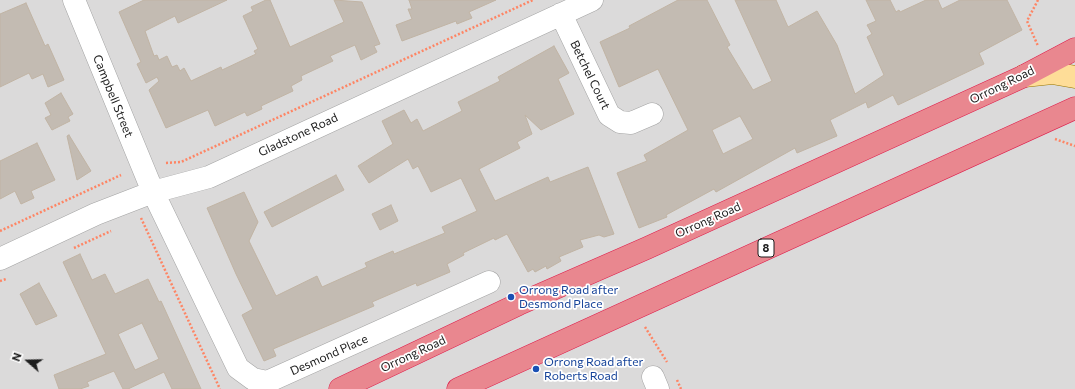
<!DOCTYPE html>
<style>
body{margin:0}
#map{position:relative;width:1075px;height:389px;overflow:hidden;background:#efece2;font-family:Commissioner,sans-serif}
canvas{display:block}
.north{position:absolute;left:8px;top:341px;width:40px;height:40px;-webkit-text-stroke:3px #fff;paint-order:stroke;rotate:290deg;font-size:11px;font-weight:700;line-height:16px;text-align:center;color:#1d1d1d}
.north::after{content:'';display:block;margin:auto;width:14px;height:18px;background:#1d1d1d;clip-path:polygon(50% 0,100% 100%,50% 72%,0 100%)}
</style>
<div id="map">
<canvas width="1075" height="389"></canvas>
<div class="north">N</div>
</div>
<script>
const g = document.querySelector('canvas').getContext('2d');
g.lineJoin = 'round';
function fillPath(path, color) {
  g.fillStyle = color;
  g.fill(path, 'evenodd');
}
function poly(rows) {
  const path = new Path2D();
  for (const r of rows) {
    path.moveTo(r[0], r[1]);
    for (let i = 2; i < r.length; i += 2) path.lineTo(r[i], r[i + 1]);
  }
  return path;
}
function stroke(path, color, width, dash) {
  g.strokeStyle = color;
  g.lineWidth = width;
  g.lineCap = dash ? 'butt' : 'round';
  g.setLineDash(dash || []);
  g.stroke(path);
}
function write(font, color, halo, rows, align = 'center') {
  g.font = font + ' Commissioner,sans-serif';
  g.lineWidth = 3.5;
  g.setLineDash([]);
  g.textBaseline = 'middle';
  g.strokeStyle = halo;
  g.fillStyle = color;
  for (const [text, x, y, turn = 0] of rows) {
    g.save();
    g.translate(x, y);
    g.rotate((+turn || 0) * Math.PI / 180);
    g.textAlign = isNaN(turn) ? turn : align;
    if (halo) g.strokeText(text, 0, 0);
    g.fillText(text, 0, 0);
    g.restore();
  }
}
fillPath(poly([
 [0,0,1075,0,1075,389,0,389]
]), '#dbdada');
const building = poly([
 [144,0,227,0,178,23,175,16,145,31,154,56,157,55,159,60,167,56,172,67,177,65,180,71,184,68,191,81,221,67,222,70,256,54,254,51,258,49,243,16,253,11,251,7,266,0,270,0,290,47,344,22,334,0,362,2,380,44,374,46,377,52,361,60,355,45,330,56,333,61,301,76,302,80,291,86,293,91,261,106,262,109,247,116,245,112,215,126,208,110,166,128,149,90,159,81,157,77,146,83,137,64,141,62,119,12,144,0],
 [409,0,496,0,469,12,472,18,457,24,456,21,402,41,396,25,412,19,408,9,412,9,409,0],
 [678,0,707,0,730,45,727,47,753,90,772,81,735,0,776,0,788,27,817,11,837,45,855,94,884,75,867,37,872,34,867,25,876,21,866,0,890,0,896,12,899,10,900,12,926,0,938,0,942,9,960,0,1007,0,1022,30,979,53,984,64,898,105,893,95,868,108,866,102,830,120,837,136,797,153,795,148,716,192,714,189,666,215,667,217,639,228,617,173,647,161,644,155,688,130,658,69,619,87,600,42,630,28,629,26,678,0],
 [740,116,753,139,723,154,712,130,740,116],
 [26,3,45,46,48,44,64,80,48,87,43,74,32,79,29,73,0,87,0,14,26,3],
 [554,46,569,73,558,79,574,114,541,130,525,115,532,134,517,142,520,148,479,169,495,201,548,177,550,182,588,167,614,234,604,237,599,235,580,240,583,247,559,257,561,261,547,269,546,266,535,272,533,269,528,272,507,234,495,240,494,238,463,253,464,255,447,264,450,272,417,286,416,283,372,302,374,306,273,349,276,356,264,361,242,315,253,309,236,274,207,208,244,192,258,222,249,241,276,296,317,276,322,287,367,267,365,263,393,251,394,254,445,233,442,227,477,211,461,178,431,192,418,166,413,169,408,159,369,183,358,166,393,144,382,121,404,110,411,123,417,119,423,131,462,111,458,102,500,81,498,77,554,46],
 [61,93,73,114,68,117,70,121,52,130,45,118,51,115,45,103,61,93],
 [69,135,91,171,77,180,67,136,69,135],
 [37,143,55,180,31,191,34,198,21,204,15,191,0,199,0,161,37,143],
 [336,175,344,190,272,227,264,212,336,175],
 [391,205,398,221,380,230,372,214,391,205],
 [80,254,92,280,105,274,115,294,148,279,159,302,161,301,201,389,172,389,164,372,128,389,123,389,114,371,87,382,89,386,80,389,59,389,54,375,106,354,63,262,80,254],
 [142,323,159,359,135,370,118,334,142,323],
 [39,283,57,316,36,325,20,294,39,283]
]);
fillPath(building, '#c3bbb2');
stroke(building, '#c1b4a4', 1);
const minor = poly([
 [74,0,153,192,238,368,253,379,267,382,489,282],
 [561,14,609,115,620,122,631,123,652,114],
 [0,259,96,214,153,192,209,177,592,0],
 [653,377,658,389]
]);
const major = poly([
 [1024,76,1052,73,1075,77]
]);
const highway = poly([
 [340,389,519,304,647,248,1022,77,1075,49],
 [458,389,1075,108]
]);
stroke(minor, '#a4a4a4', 23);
stroke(major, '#967500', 23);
stroke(highway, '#de1e4b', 23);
stroke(poly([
 [1038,0,1027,21,1038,46],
 [1055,139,1075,146],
 [166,163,181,162,533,0],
 [141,218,220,389],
 [0,231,121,175],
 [74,248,111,231],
 [0,281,6,279],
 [645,327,667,362],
 [677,380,681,389]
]), '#fe8564', 2.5, [2, 2]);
stroke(minor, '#fff', 22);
stroke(major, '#fedd98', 22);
stroke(highway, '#e9878f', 22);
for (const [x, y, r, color] of [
 [511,297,4,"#1a4fb4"],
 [536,369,4,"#1a4fb4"]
]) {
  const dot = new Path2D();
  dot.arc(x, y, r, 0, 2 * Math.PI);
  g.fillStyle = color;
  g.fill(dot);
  stroke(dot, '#fff', 1.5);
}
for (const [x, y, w] of [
 [766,248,16]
]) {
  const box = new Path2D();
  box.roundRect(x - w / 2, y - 9, w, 18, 3);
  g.fillStyle = '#fff';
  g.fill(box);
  stroke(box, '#1d1d1d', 1);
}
write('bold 11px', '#1d1d1d', null, [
 ["8",766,248]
]);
write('12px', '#1d1d1d', '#fff', [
 ["Betchel Court",590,75,64],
 ["Orrong Road",1002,85,-26],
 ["Campbell Street",113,96,68],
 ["Gladstone Road",298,135,-25],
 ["Orrong Road",708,220,-24],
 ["Orrong Road",413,354,-25],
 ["Desmond Place",329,355,-24]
]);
write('12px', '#164399', '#fff', [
 ["Orrong Road after",519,290],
 ["Desmond Place",519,304],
 ["Orrong Road after",544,362],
 ["Roberts Road",544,376]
], 'left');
</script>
